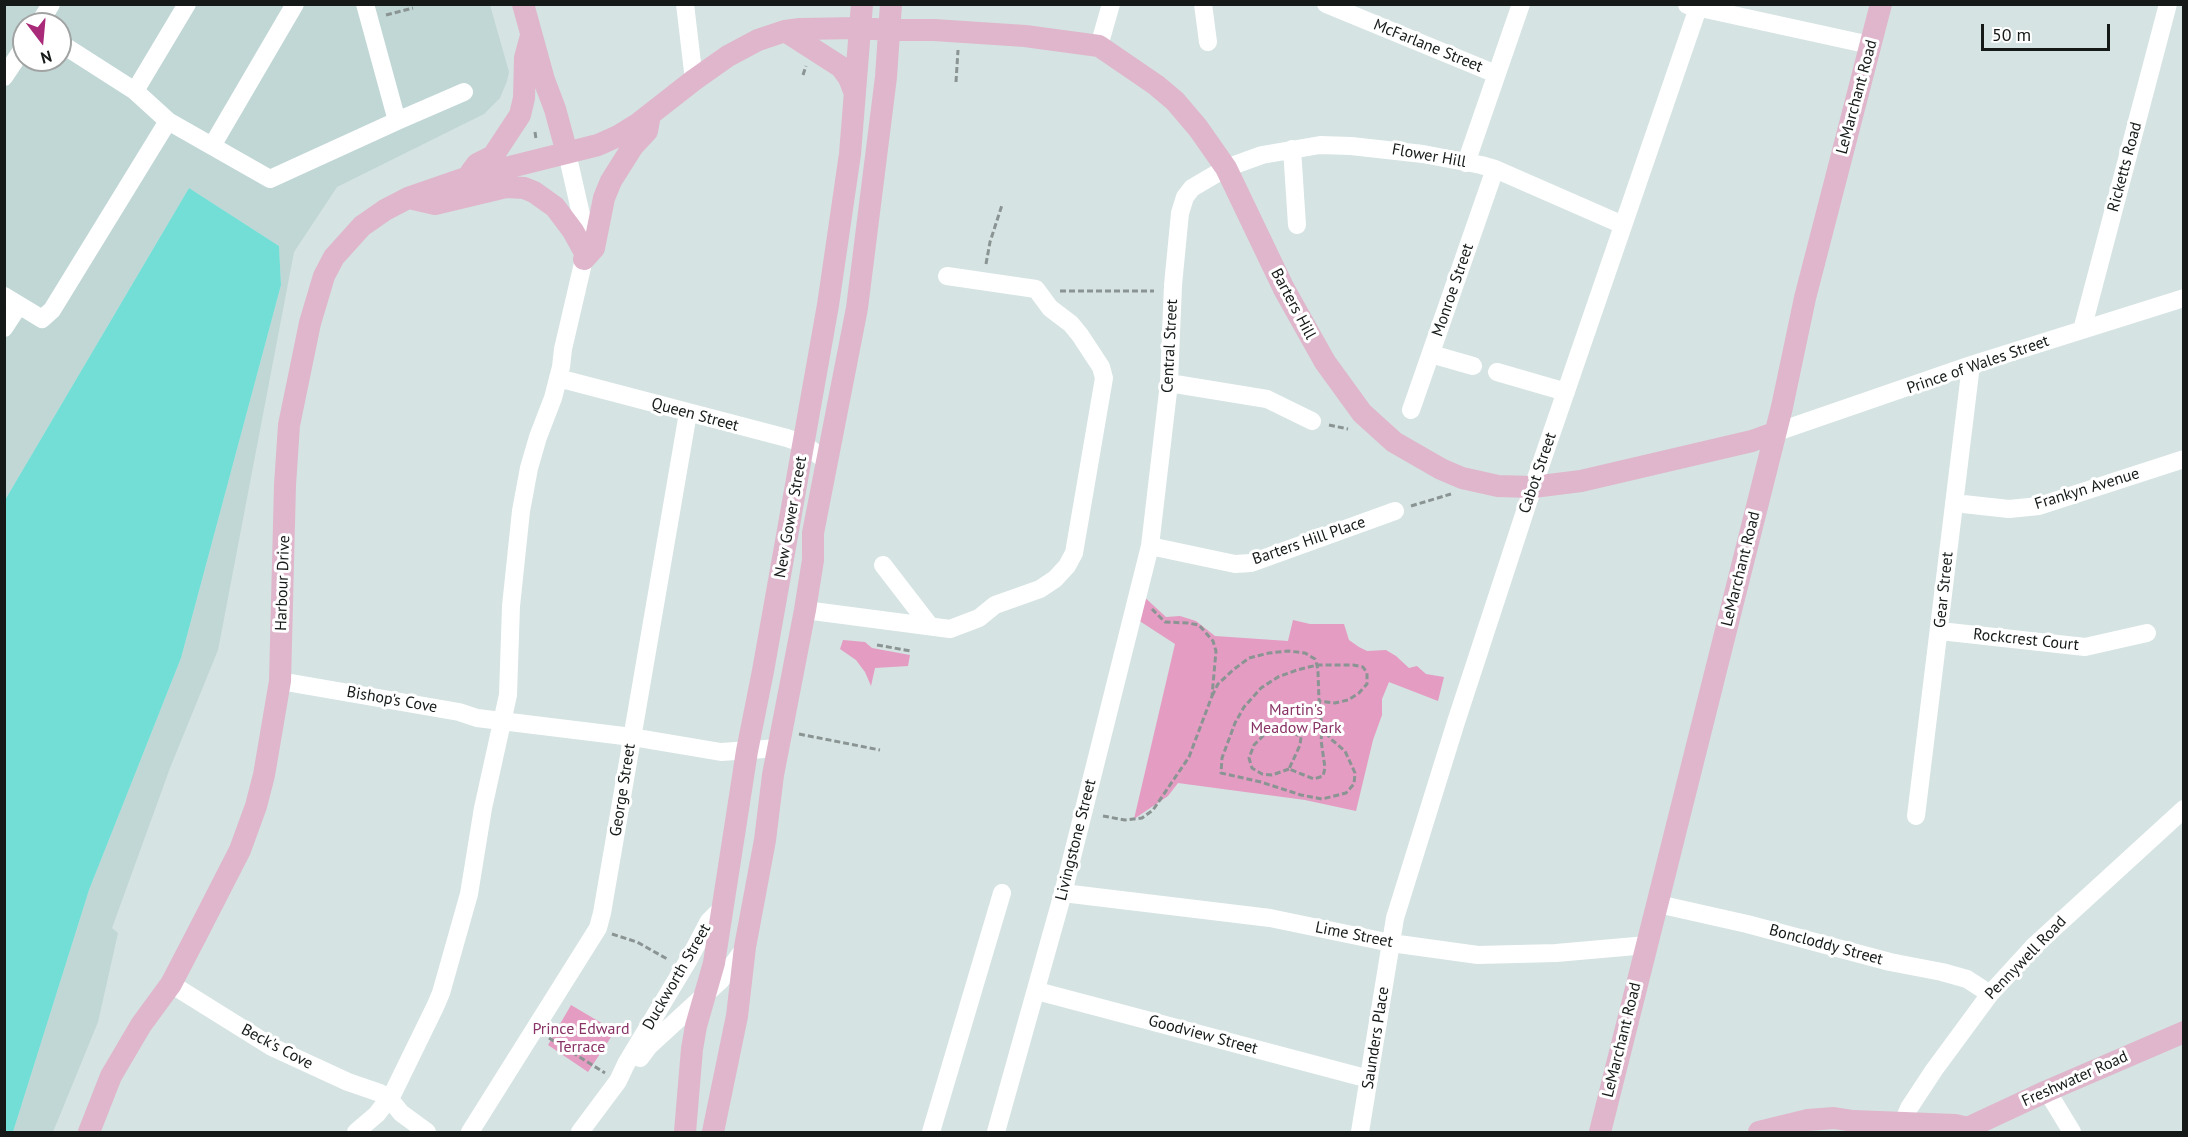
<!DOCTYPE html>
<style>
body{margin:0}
#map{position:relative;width:2188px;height:1137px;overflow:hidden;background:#d5e3e2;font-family:"PT Sans",sans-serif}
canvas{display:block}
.frame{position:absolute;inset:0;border:6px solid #151a19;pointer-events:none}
.north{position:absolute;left:12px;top:12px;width:60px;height:60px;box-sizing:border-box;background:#fff;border:2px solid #a1a3a3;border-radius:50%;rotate:164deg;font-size:16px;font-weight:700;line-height:24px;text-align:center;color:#151a19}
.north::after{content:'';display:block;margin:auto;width:21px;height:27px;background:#a92a79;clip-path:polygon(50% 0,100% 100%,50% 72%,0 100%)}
.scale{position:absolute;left:1981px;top:24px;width:129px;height:27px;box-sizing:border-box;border:3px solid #151a19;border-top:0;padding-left:8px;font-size:18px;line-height:21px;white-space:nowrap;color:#151a19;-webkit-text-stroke:4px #fff;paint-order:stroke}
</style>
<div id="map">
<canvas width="2188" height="1137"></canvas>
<div class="frame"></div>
<div class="north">N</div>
<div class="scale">50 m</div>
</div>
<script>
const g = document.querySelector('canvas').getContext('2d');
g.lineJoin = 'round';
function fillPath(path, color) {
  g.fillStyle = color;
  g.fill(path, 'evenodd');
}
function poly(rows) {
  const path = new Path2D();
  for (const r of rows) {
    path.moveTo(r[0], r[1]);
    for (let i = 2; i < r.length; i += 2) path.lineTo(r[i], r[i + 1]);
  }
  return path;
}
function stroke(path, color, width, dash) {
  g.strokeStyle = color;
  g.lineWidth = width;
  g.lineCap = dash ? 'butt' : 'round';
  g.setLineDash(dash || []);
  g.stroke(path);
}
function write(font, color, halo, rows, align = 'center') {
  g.font = font + ' "PT Sans",sans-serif';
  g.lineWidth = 6;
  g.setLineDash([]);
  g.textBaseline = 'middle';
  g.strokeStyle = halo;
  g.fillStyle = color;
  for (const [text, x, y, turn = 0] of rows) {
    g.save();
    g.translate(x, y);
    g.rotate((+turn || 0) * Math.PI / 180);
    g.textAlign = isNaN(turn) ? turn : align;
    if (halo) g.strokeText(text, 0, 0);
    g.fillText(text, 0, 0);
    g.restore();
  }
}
fillPath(poly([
 [5,5,490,5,509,72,507,81,500,98,484,114,337,187,294,252,218,650,170,768,112,928,118,933,98,1022,53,1132,13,1132,89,890,181,658,281,285,279,246,189,188,5,500],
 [24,24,60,24,60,60,24,60]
]), '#c0d7d5');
fillPath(poly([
 [1141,594,1166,617,1180,616,1196,621,1215,636,1288,641,1293,620,1310,624,1344,624,1349,640,1359,647,1367,651,1386,650,1396,656,1409,668,1417,666,1426,674,1444,677,1438,701,1389,682,1382,699,1382,715,1373,740,1356,811,1305,800,1178,783,1168,796,1134,819,1175,644,1138,620],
 [843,640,865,642,872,648,910,655,908,666,875,668,871,686,865,672,856,660,840,649],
 [571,1005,615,1031,588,1072,548,1045]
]), '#e49cc2');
fillPath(poly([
 [189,188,279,246,281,285,181,658,89,890,13,1132,5,1132,5,500]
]), '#73ded6');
stroke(poly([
 [386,15,413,8],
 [803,75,806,66],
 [956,82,958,50],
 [535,132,536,139],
 [986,264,990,242,1002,205],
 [1060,291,1154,291],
 [1329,425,1348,429],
 [1411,506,1451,494],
 [877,645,911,651],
 [1212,696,1218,684,1233,670,1249,658,1269,653,1288,651,1305,653,1315,659,1317,665,1318,672,1319,701,1322,728,1332,740,1345,751,1355,773,1354,784,1346,793,1322,799,1301,795,1261,782,1221,773,1222,758,1235,723,1244,707,1261,688,1278,677,1297,670,1317,665,1353,665,1363,667,1367,673,1367,684,1359,693,1348,700,1335,703,1319,701],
 [799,734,880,750],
 [1289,769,1272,775,1262,774,1252,768,1249,758,1254,745,1263,736,1277,732,1292,732,1301,737,1300,745,1289,769,1314,779,1323,776,1325,768,1321,740,1322,729],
 [1103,816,1125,820,1142,818,1153,810,1189,757,1212,696,1216,651,1213,641,1199,625,1188,623,1165,622,1152,609],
 [612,934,637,942,669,960],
 [549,1038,605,1073]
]), '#8a9493', 3, [6, 3]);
stroke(poly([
 [685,4,694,80],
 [1203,4,1208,42],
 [1326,4,1496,74],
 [1687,5,1870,45],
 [39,24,51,4],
 [60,43,135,91,168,121,270,179,397,121,365,4],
 [1099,46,1111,4],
 [4,77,24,47],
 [135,91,187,4],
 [397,121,464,92],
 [212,146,295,4],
 [1292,149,1297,225],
 [1466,163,1521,4],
 [4,296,42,319,52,310,168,121],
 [4,328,19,305],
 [2082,330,2168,4],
 [1431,354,1473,366],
 [1497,372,1566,392],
 [558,378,787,438,804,444,826,461],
 [1169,383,1267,399,1312,421],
 [1411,410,1495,169],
 [1774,433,1971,365,2184,298],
 [1954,503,2009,509,2039,506,2184,459],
 [1150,546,1235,564,1251,563,1395,511],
 [883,565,930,626],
 [805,610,950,629,979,618,995,605,1040,589,1055,579,1067,566,1074,553,1104,378,1101,367,1080,335,1071,324,1050,308,1036,289,947,276],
 [1940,631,2085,647,2147,633],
 [280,681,459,712,477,718,632,737,721,752,779,748],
 [1916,816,1971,365],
 [1063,893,1270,918,1391,943,1478,955,1556,953,1647,945],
 [1658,904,1747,924,1890,962,1942,972,1967,979,1990,994],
 [171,984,272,1047,348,1082,380,1093,389,1098,401,1113,427,1132],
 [1037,991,1369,1079],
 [640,1058,649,1046,721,980,744,949],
 [2047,1091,2072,1132],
 [356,1132,377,1114,393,1093,435,1007,441,993,469,894,483,808,508,695,511,606,521,511,529,468,538,437,553,398,561,367,563,349,584,259,582,219,567,153],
 [470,1132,598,928,602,913,688,413],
 [580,1132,618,1081,626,1064,689,959,709,921,722,908],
 [931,1132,1002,893],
 [996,1132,1063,893,1150,546,1169,383,1173,285,1180,213,1185,197,1192,188,1226,168,1262,155,1320,145,1351,146,1423,154,1481,165,1495,169,1623,225],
 [1360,1132,1395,918,1456,722,1533,487,1698,8],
 [1899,1132,1909,1108,1934,1070,1990,994,2033,947,2184,809]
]), '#fff', 18);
stroke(poly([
 [523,4,544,80,555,109,567,153],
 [785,31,841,67,849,78,854,91],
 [471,172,477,164,493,156,520,115,524,98,525,58,531,36],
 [409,198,435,204,506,187,524,188,534,192,555,207,573,231,584,251],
 [584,259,594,248,604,198,611,181,633,146,647,131,649,120],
 [89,1132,111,1076,141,1025,171,984,197,934,240,850,256,806,264,775,280,681,285,485,289,425,310,323,324,276,334,257,362,226,385,210,408,198,466,178,598,145,618,136,639,123,694,80,728,56,758,40,785,31,800,29,860,28,889,30,934,30,1025,36,1099,46,1156,85,1175,101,1198,128,1226,168,1284,289,1325,362,1362,413,1394,442,1441,469,1462,478,1498,486,1533,487,1581,481,1752,441,1774,433],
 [685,1132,692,1049,696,1026,714,963,747,751,763,671,828,305,850,154,862,4],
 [713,1132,737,1016,745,947,765,840,773,775,805,610,813,560,813,533,857,308,886,77,891,4],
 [1600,1132,1782,407,1805,298,1881,4],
 [1759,1132,1808,1120,1834,1118,1853,1121,1955,1125,1968,1128],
 [1959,1132,2047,1091,2184,1032]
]), '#dfb6cc', 22);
write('16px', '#151a19', '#fff', [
 ["McFarlane Street",1428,46,22],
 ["LeMarchant Road",1857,97,-75],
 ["Flower Hill",1429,156,10],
 ["Ricketts Road",2125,167,-75],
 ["Monroe Street",1453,290,-71],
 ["Barters Hill",1293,304,62],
 ["Central Street",1170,346,-87],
 ["Prince of Wales Street",1978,365,-19],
 ["Queen Street",695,415,15],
 ["Cabot Street",1538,473,-71],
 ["Frankyn Avenue",2087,489,-17],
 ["New Gower Street",791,517,-80],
 ["Barters Hill Place",1309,541,-19],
 ["LeMarchant Road",1741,569,-76],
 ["Harbour Drive",283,583,-88],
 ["Gear Street",1944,590,-84],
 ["Rockcrest Court",2026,640,6],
 ["Bishop's Cove",392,700,10],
 ["George Street",623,790,-81],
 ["Livingstone Street",1076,840,-76],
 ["Lime Street",1354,935,11],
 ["Boncloddy Street",1826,945,15],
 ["Pennywell Road",2026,958,-46],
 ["Duckworth Street",677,977,-60],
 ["Goodview Street",1203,1035,15],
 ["Saunders Place",1376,1038,-81],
 ["LeMarchant Road",1622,1040,-76],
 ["Beck's Cove",277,1047,28],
 ["Freshwater Road",2075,1079,-24]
]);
write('16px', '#883265', '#fff', [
 ["Martin's",1296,710],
 ["Meadow Park",1296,728],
 ["Prince Edward",581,1029],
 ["Terrace",581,1047]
]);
</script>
